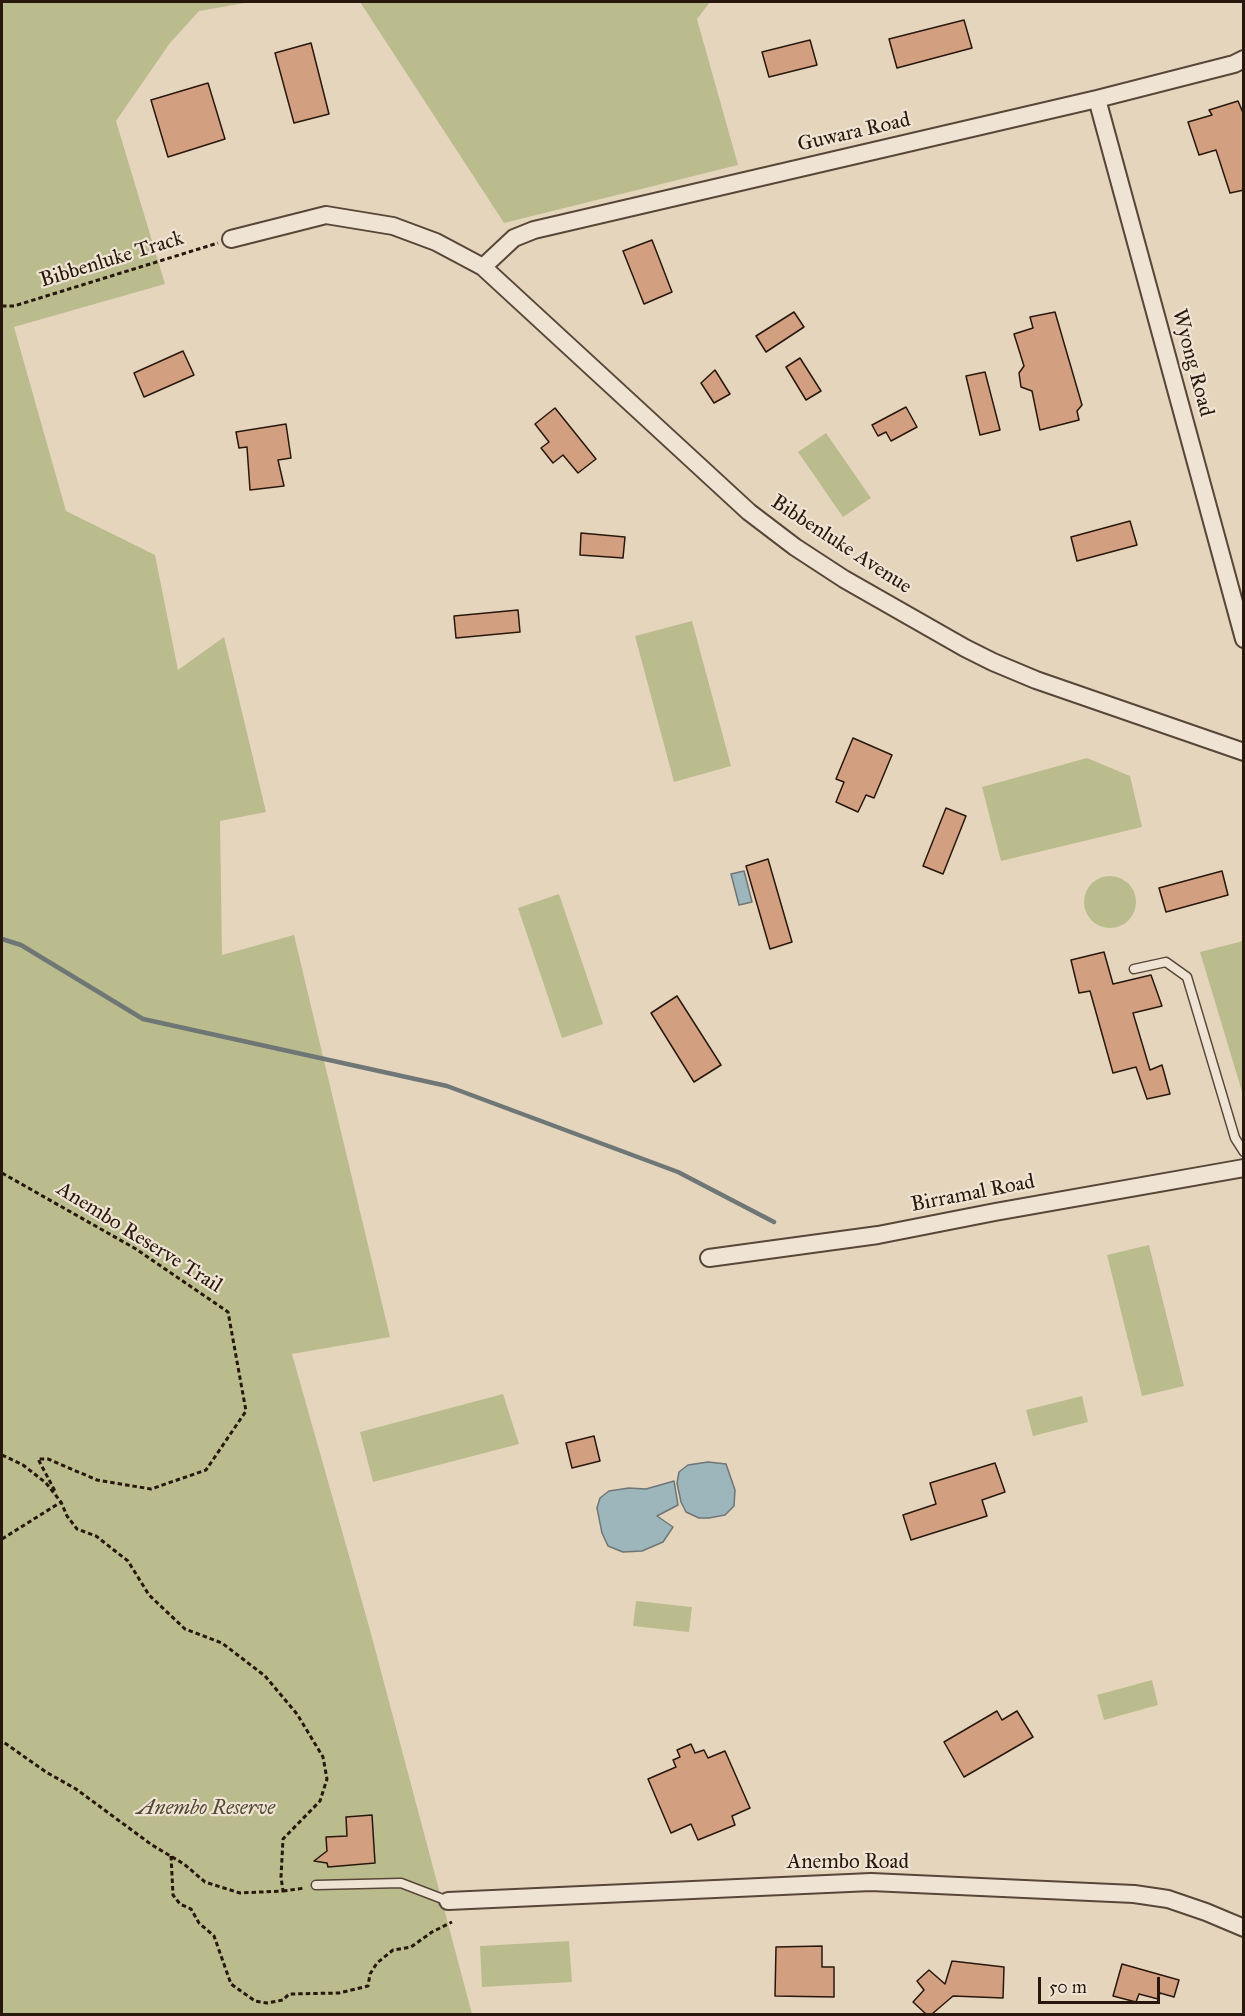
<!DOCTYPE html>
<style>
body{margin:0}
#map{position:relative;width:1245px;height:2016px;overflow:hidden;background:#e6d5bd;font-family:"IM FELL Great Primer",serif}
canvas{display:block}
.frame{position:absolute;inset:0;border:3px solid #28170c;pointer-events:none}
.scale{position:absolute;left:1038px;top:1977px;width:122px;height:27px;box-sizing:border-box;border:3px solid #28170c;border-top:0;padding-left:8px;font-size:18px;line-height:21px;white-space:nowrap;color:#28170c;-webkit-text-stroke:4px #efe4d4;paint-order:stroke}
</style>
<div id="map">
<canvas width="1245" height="2016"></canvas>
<div class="frame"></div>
<div class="scale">50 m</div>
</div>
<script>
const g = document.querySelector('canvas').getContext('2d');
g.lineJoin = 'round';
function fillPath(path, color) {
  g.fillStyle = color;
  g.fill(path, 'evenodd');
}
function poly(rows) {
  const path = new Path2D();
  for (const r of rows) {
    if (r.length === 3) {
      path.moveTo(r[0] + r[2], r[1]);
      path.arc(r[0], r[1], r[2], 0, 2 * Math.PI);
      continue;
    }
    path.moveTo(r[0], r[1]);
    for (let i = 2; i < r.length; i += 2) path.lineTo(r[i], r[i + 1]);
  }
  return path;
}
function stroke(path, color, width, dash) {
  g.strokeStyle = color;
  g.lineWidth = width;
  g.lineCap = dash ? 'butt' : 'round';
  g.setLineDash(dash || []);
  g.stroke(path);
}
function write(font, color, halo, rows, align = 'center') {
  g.font = font + ' "IM FELL Great Primer",serif';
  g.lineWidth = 4.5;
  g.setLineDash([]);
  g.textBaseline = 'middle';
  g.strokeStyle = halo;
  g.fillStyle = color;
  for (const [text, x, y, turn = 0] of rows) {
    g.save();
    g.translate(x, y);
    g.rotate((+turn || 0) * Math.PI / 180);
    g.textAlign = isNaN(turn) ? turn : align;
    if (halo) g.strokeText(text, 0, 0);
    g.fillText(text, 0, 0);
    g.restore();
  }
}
fillPath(poly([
 [2,2,251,2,199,11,170,43,116,121,165,284,14,327,66,511,155,555,178,670,224,637,266,812,220,821,222,955,294,935,390,1337,292,1354,370,1630,472,2014,2,2014],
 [360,2,710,2,697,19,738,165,504,223],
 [826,433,871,498,843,517,798,452],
 [692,621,731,766,674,782,635,636],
 [1087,758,1130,776,1142,827,1001,861,982,787],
 [1110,902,26],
 [559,894,603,1024,562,1038,518,908],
 [1243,941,1244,941,1243,1095,1200,952],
 [1149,1245,1184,1386,1142,1396,1107,1255],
 [503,1394,519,1444,373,1482,360,1432],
 [1082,1396,1088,1422,1033,1436,1026,1410],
 [636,1601,692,1607,689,1632,633,1626],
 [1152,1680,1158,1705,1104,1720,1097,1695],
 [569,1941,572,1982,482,1987,480,1946]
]), '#bbbc8d');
const water = poly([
 [744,871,752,902,739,905,731,874,744,871],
 [708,1462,726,1464,735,1490,734,1506,725,1515,709,1518,699,1518,686,1512,681,1502,677,1483,679,1472,688,1465,708,1462],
 [674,1481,678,1505,657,1516,673,1527,663,1542,642,1551,623,1552,608,1546,602,1533,597,1508,600,1498,609,1491,629,1488,646,1489,674,1481]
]);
fillPath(water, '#9cb6bc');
stroke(water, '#6e7676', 1.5);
stroke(poly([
 [2,939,21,945,143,1019,447,1086,678,1172,774,1222]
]), '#6e7676', 4.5);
const building = poly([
 [964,20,972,48,897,68,889,39,964,20],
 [810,40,817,65,769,77,762,52,810,40],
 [311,43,329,114,294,123,275,53,311,43],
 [208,83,225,139,168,157,151,100,208,83],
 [1238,101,1244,115,1244,190,1230,193,1216,150,1199,155,1188,122,1212,115,1209,110,1238,101],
 [652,240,672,292,644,304,623,251,652,240],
 [794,312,804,327,766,352,756,336,794,312],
 [1055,312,1082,405,1077,411,1079,420,1040,430,1032,391,1021,387,1019,373,1024,366,1014,334,1033,328,1030,317,1055,312],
 [183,351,194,375,144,397,134,373,183,351],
 [800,358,821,391,806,400,786,367,800,358],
 [715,370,730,394,714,403,701,383,715,370],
 [985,372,1000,430,980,435,966,376,985,372],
 [906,407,917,427,891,441,886,432,878,436,872,425,906,407],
 [555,408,596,459,578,473,563,455,553,463,541,448,549,442,535,424,555,408],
 [286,424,291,458,278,460,284,486,250,490,247,447,239,448,236,432,286,424],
 [1130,521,1137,545,1077,561,1071,537,1130,521],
 [581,533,625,537,623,558,580,555,581,533],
 [518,610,520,632,456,638,454,616,518,610],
 [853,738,892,755,874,798,866,795,858,812,836,802,844,782,836,779,853,738],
 [946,808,966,816,943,874,923,866,946,808],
 [768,859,792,942,770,949,746,866,768,859],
 [1222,871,1228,895,1166,912,1159,888,1222,871],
 [1104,952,1113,984,1151,975,1162,1006,1133,1013,1150,1070,1162,1065,1170,1094,1147,1099,1136,1067,1113,1073,1090,991,1079,993,1071,960,1104,952],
 [677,996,721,1065,694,1082,651,1013,677,996],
 [594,1436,600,1461,572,1468,566,1443,594,1436],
 [995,1463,1005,1492,982,1500,987,1516,911,1540,903,1515,936,1504,930,1483,995,1463],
 [997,1711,1002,1720,1017,1711,1033,1737,964,1777,944,1742,997,1711],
 [691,1744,695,1753,704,1750,708,1758,725,1751,750,1808,732,1816,735,1825,698,1840,691,1824,671,1833,648,1779,676,1767,673,1760,680,1757,677,1750,691,1744],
 [372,1815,375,1863,328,1867,327,1863,314,1861,327,1851,326,1837,347,1836,346,1817,372,1815],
 [822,1946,822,1967,834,1967,834,1997,775,1996,776,1947,822,1946],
 [952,1961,1004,1967,1003,1998,953,1996,932,2014,926,2014,913,2002,924,1990,917,1981,929,1970,945,1984,952,1961],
 [1122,1964,1179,1980,1174,1997,1160,1993,1158,1999,1139,1994,1136,2002,1113,1996,1122,1964]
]);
fillPath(building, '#d2a080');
stroke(building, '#28170c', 1.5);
const service = poly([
 [1134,969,1166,962,1187,977,1235,1138,1244,1152],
 [316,1885,401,1883,448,1901]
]);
const minor = poly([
 [1097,99,1244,639],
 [231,239,326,215,393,226,436,242,483,267,749,512,795,547,844,579,965,648,993,662,1036,680,1244,752],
 [483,267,514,238,534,230,1097,99,1234,64,1244,59],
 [709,1258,878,1235,995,1212,1244,1168],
 [448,1901,871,1882,1134,1894,1168,1899,1206,1912,1244,1928]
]);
stroke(service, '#584638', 11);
stroke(minor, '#584638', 20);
stroke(poly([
 [2,306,14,306,218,243],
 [2,1173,136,1249,228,1312,246,1411,206,1470,151,1489,97,1480,48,1459,38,1459,56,1493],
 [2,1455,23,1465,46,1483,61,1502,67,1516,77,1529,96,1536,128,1561,149,1595,185,1629,222,1643,265,1676,297,1714,323,1757,327,1779,320,1801,283,1839,281,1877,283,1891,240,1893,205,1882,184,1864,152,1845,76,1789,46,1772,2,1741],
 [2,1539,61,1502],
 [171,1856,173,1895,180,1904,191,1909,199,1923,214,1936,231,1984,255,2001,267,2003,283,2000,289,1994,339,1993,368,1986,370,1974,377,1963,393,1950,411,1947,432,1932,452,1922],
 [283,1891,305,1888]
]), '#28170c', 3, [4.5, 3]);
stroke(service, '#efe4d4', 8);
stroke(minor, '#efe4d4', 16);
write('21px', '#28170c', '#efe4d4', [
 ["Guwara Road",854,133,-13],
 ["Bibbenluke Track",112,260,-17],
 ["Wyong Road",1192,363,75],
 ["Bibbenluke Avenue",841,545,33],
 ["Birramal Road",973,1194,-11],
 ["Anembo Reserve Trail",139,1238,32],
 ["Anembo Road",848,1863]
]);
write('italic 21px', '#544933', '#efe4d4', [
 ["Anembo Reserve",206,1809]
]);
</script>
